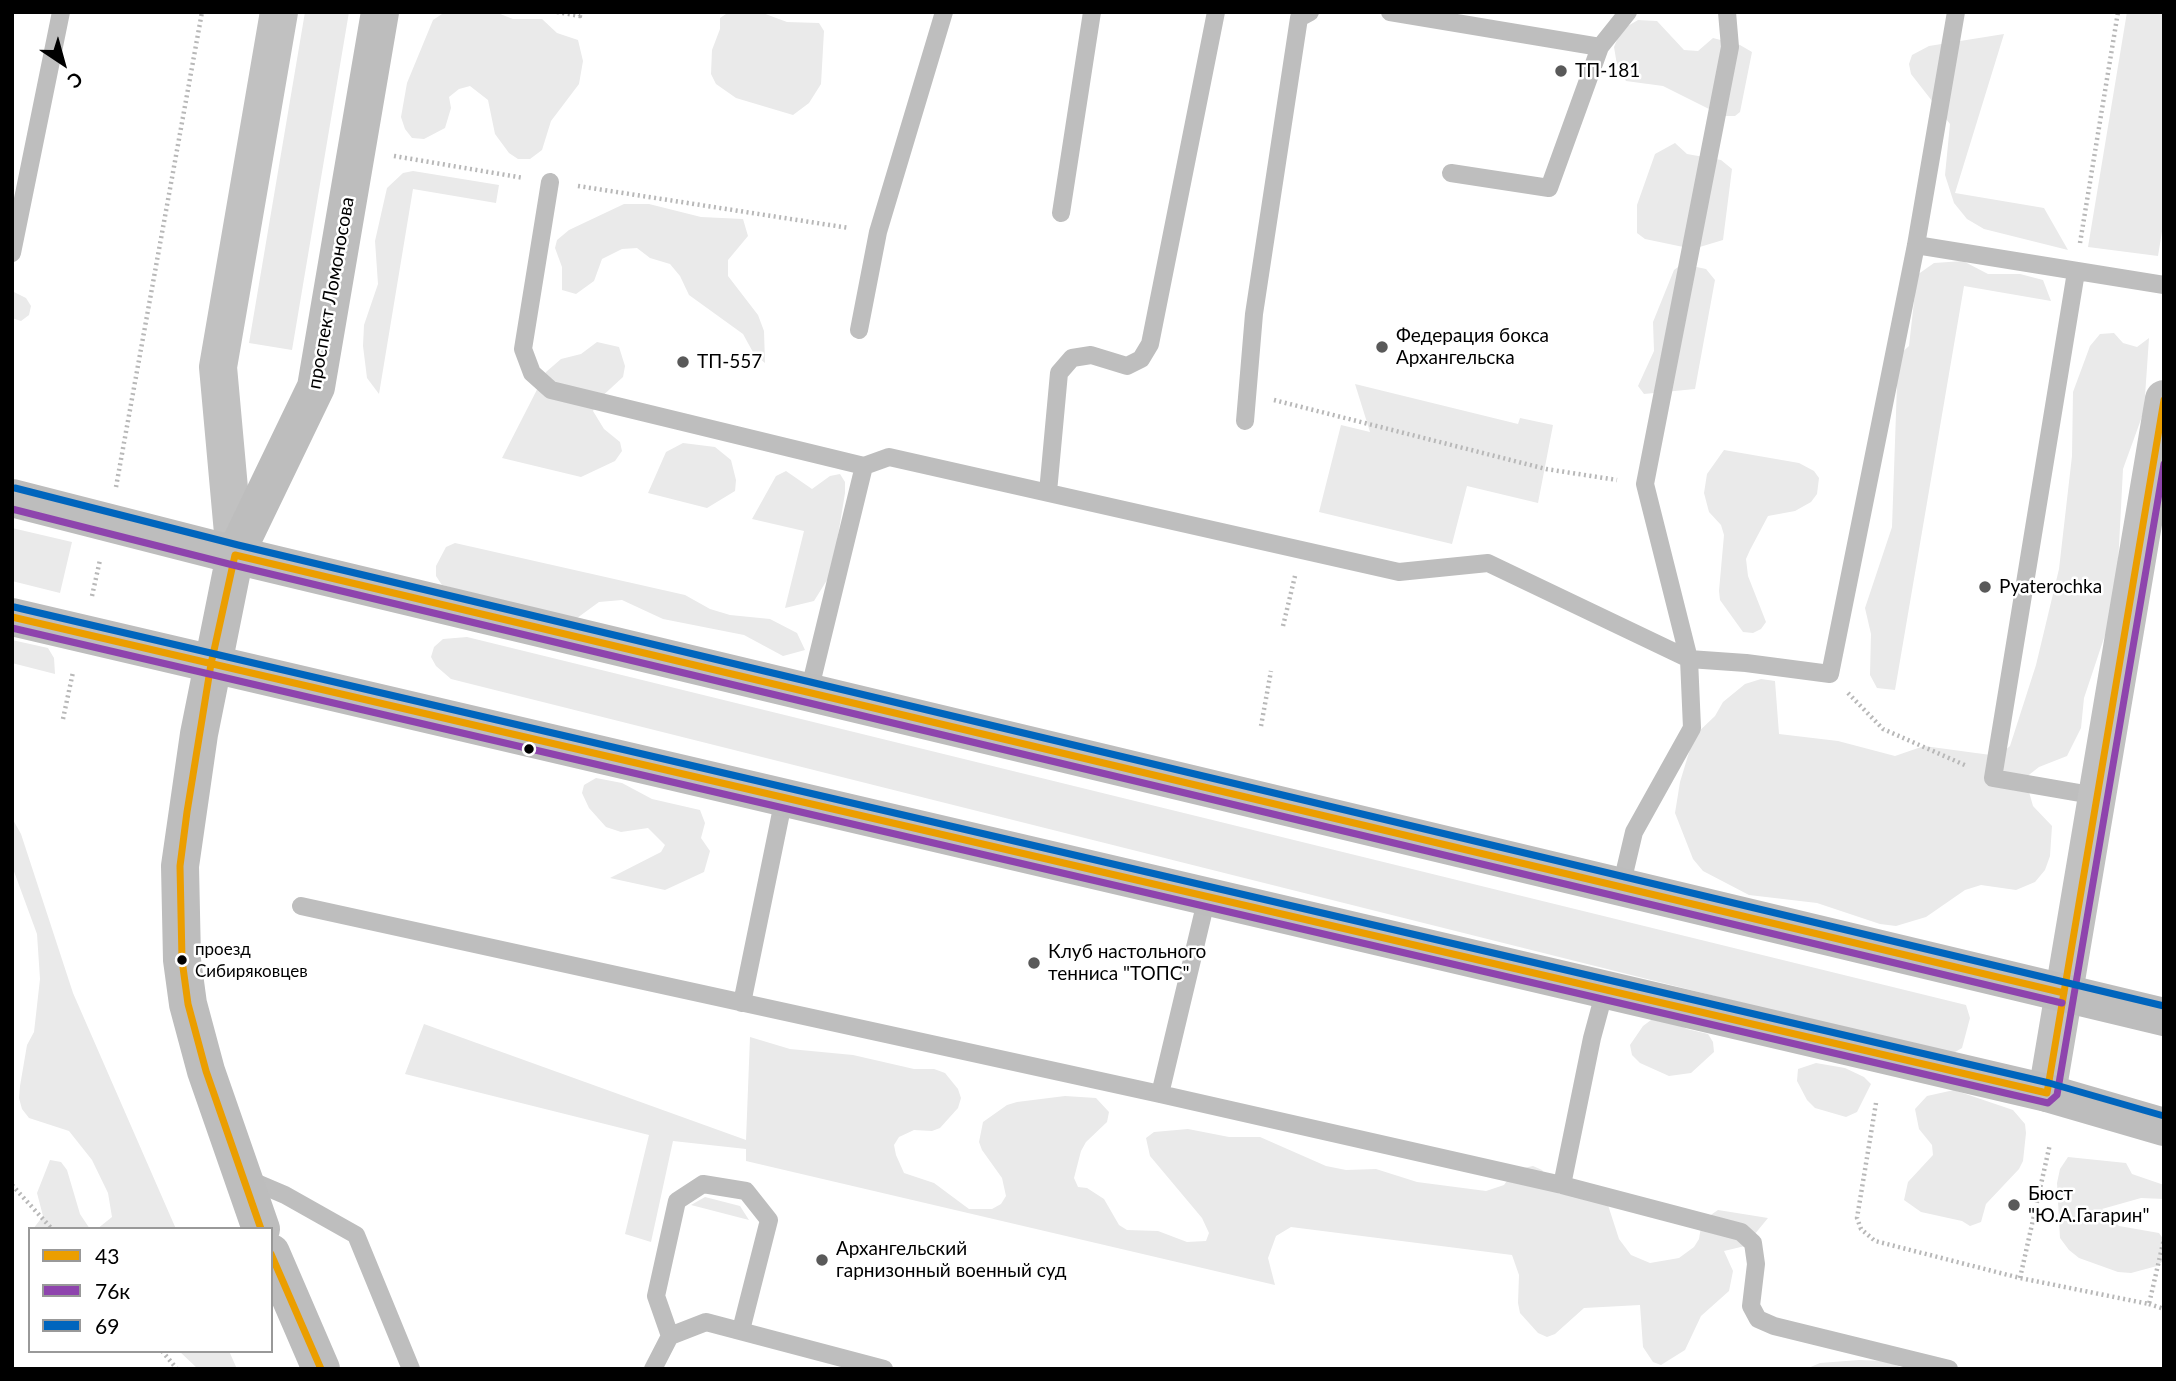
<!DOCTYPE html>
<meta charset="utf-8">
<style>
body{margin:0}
#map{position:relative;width:2176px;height:1381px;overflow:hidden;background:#fff;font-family:Lato,sans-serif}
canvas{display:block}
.frame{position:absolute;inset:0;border:14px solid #000;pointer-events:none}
.legend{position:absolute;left:28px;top:1227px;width:245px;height:126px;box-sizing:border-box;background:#fff;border:2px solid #999;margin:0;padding:9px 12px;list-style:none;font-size:21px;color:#000}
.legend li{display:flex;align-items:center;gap:14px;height:35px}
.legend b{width:35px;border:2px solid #999}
.north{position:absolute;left:28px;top:28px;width:70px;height:70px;-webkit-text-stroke:5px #fff;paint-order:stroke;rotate:144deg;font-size:19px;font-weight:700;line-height:28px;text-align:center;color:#000}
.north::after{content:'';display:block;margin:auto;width:24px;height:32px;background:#000;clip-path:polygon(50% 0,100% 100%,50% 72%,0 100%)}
</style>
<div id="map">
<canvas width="2176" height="1381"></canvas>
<div class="frame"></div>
<ul class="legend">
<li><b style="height:9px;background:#eb9e00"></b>43</li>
<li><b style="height:9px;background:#8e44ad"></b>76к</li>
<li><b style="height:9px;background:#0065bd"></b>69</li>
</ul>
<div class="north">С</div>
</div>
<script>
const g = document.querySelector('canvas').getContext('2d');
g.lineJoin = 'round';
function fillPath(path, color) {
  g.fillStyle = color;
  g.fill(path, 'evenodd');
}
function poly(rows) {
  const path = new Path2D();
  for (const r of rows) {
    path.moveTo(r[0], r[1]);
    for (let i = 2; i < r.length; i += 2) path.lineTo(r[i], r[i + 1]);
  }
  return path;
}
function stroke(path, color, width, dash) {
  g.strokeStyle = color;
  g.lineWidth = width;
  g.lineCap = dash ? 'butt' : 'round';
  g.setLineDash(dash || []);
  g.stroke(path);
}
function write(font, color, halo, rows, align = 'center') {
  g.font = font + ' Lato,sans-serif';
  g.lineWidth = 5;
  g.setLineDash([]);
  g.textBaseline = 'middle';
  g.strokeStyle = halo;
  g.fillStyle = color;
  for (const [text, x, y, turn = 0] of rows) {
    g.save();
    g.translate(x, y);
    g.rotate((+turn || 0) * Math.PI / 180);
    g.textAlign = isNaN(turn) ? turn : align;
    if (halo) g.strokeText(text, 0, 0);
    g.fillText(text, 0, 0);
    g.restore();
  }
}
fillPath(poly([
 [305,12,349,12,292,350,249,343],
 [445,12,495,12,513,19,542,19,557,33,578,40,583,61,579,84,551,121,542,150,530,159,518,159,509,153,495,134,488,100,470,86,459,89,449,97,451,108,445,128,424,139,412,138,405,129,401,117,407,83,433,20],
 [729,12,760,12,787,22,819,23,824,31,821,84,809,103,793,115,736,98,716,84,711,74,712,50,720,29,720,18],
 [2127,12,2164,12,2164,219,2158,256,2088,247],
 [1638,20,1657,21,1684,50,1698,51,1713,38,1740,45,1752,52,1740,112,1735,116,1723,116,1663,86,1626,81,1617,65,1614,47,1621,30],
 [2004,34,1955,193,2044,208,2068,250,1984,229,1967,219,1954,203,1945,175,1950,124,1911,74,1909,64,1912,55,1929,46],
 [1675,143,1687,154,1721,160,1732,169,1723,240,1693,249,1645,239,1637,233,1637,205,1655,154],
 [413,171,499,185,496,203,413,189,379,394,367,378,363,346,364,325,378,284,375,241,387,188,403,173],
 [624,204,649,204,701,217,743,219,748,236,728,260,728,276,758,315,764,331,765,363,754,354,743,334,689,295,680,276,670,264,650,258,637,248,622,249,602,259,594,281,576,294,562,290,562,267,555,248,557,240,569,230],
 [1963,261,1988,274,2020,274,2043,280,2051,301,1964,286,1895,690,1877,688,1870,675,1871,634,1865,608,1892,527,1898,356,1909,346,1917,275,1934,263],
 [1682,264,1706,269,1715,280,1695,389,1644,394,1638,386,1654,351,1653,322,1674,270],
 [12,291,26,298,31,306,29,315,21,321,12,318],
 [2114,333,2123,343,2137,347,2149,338,2144,411,2123,469,2118,565,2108,626,2084,698,2081,728,2067,756,2039,767,2025,778,2033,806,2052,826,2050,856,2045,870,2035,882,2016,890,1981,885,1965,890,1926,917,1896,926,1880,924,1817,903,1749,895,1703,871,1693,859,1675,813,1680,782,1694,736,1715,716,1723,702,1745,684,1761,679,1775,681,1779,734,1838,741,1895,756,1924,746,1998,756,2010,746,2036,665,2059,569,2072,456,2073,392,2090,346,2100,334],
 [597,342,619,347,625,366,623,377,598,400,593,411,604,429,620,442,622,451,615,461,581,477,502,458,546,372,561,359,581,354],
 [1355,384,1518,424,1520,418,1553,425,1538,503,1467,486,1452,544,1319,512,1341,425,1370,432],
 [683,443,715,447,731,460,736,480,735,491,707,508,648,493,666,452],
 [1724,450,1799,463,1814,471,1819,478,1817,494,1811,502,1795,511,1768,516,1750,550,1746,559,1748,576,1766,622,1761,629,1753,633,1743,632,1720,600,1719,591,1724,535,1721,525,1709,512,1704,493,1707,474],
 [786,471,812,489,830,476,840,474,845,482,845,493,832,572,814,601,785,608,804,531,752,519,776,476],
 [12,528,72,542,60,593,12,581],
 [455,543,685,595,710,609,730,615,770,619,797,633,805,650,783,656,744,635,663,619,622,600,599,602,573,621,442,585,436,576,436,566,446,547],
 [467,637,1966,1005,1970,1018,1962,1048,1950,1055,451,679,436,666,431,657,434,647,443,639],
 [12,640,48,648,54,658,55,674,12,663],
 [596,778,622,783,652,799,700,810,705,823,701,838,710,851,704,872,665,890,610,878,661,852,665,845,648,828,621,832,606,827,589,808,582,793,584,785],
 [12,818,21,834,73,993,176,1229,97,1229,112,1217,108,1193,92,1160,69,1131,29,1118,22,1109,19,1098,20,1086,27,1045,34,1032,40,979,37,934,12,866],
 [1651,1020,1670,1020,1687,1029,1708,1034,1713,1042,1714,1052,1691,1073,1669,1076,1640,1063,1632,1055,1630,1045,1643,1026],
 [424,1024,746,1140,750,1037,790,1049,853,1055,914,1069,934,1069,945,1073,958,1089,961,1098,958,1108,940,1128,932,1131,914,1130,899,1137,894,1145,896,1155,904,1173,934,1183,969,1209,992,1209,1001,1204,1006,1196,1002,1178,982,1150,979,1142,983,1122,1007,1105,1017,1102,1065,1096,1096,1098,1109,1112,1107,1122,1086,1142,1081,1151,1074,1178,1078,1187,1087,1188,1104,1199,1119,1225,1127,1230,1158,1231,1187,1242,1206,1241,1209,1233,1202,1218,1150,1156,1146,1138,1154,1132,1188,1129,1229,1137,1260,1137,1326,1166,1346,1170,1376,1169,1417,1182,1486,1191,1504,1185,1515,1170,1533,1166,1542,1170,1559,1194,1578,1186,1607,1202,1619,1239,1631,1255,1650,1263,1679,1258,1694,1247,1699,1239,1702,1221,1718,1210,1768,1218,1745,1246,1724,1251,1733,1271,1729,1291,1701,1316,1685,1350,1661,1365,1653,1362,1643,1347,1640,1305,1584,1308,1555,1334,1547,1337,1538,1333,1520,1313,1518,1303,1519,1275,1512,1255,1291,1227,1276,1236,1268,1258,1275,1285,746,1161,746,1149,673,1141,651,1242,625,1234,649,1135,405,1074],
 [1816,1063,1845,1068,1864,1077,1871,1084,1857,1112,1846,1117,1815,1108,1807,1100,1797,1081,1798,1069],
 [1954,1090,2013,1110,2025,1124,2026,1133,2023,1161,2019,1169,1986,1204,1981,1222,1970,1226,1962,1221,1921,1212,1904,1200,1908,1182,1933,1155,1932,1145,1919,1129,1915,1109,1927,1096],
 [2068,1157,2126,1163,2132,1174,2164,1185,2164,1199,2141,1198,2102,1209,2119,1226,2159,1233,2164,1240,2164,1260,2157,1266,2131,1273,2118,1272,2079,1258,2069,1250,2060,1238,2057,1183,2060,1169],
 [50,1160,61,1162,67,1170,80,1214,90,1229,33,1229,43,1216,37,1193],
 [705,1197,740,1206,749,1220,691,1205],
 [179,1351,229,1351,237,1369,198,1369],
 [1859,1360,1886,1361,1905,1369,1806,1369,1820,1363]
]), '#eaeaea');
stroke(poly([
 [557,12,580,16,580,12],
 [394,156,524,178],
 [578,186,849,228],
 [2080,243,2118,12],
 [1274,400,1546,469,1617,480],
 [116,487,202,12],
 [92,596,100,560],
 [1283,626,1295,576],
 [1848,693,1883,729,1967,766],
 [63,719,73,672],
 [1261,726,1271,671],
 [1876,1103,1857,1218,1861,1229,1875,1241,2020,1278,2149,1304,2164,1239],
 [12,1185,52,1229],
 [2020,1278,2050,1144],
 [2149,1304,2164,1309],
 [162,1351,177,1369]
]), '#b8b8b8', 4.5, [2, 3.5]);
stroke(poly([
 [1390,12,1600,47,1628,12],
 [1451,173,1549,188,1600,47],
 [550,182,523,349,532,373,551,390,864,466,889,457,1399,572,1488,563,1689,659,1746,663,1830,674,1916,245,1956,12],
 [1061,213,1092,12],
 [1916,245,2164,285],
 [12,253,61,12],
 [2076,272,1993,778,2097,796],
 [859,330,878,232,944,12],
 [1245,421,1254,314,1299,18,1310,12],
 [1048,492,1059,373,1072,358,1091,355,1127,366,1141,359,1150,344,1216,12],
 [809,692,864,466],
 [1621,887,1634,832,1692,728,1689,659,1645,484,1730,47,1727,12],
 [301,906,1160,1094,1562,1185,1741,1232,1753,1243,1756,1264,1751,1306,1758,1319,1774,1326,1949,1369],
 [742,1003,784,798],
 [1160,1094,1207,897],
 [245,1178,285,1195,356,1235,411,1369],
 [1562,1185,1592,1038,1605,990],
 [670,1336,656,1296,677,1201,703,1184,746,1191,769,1220,741,1330],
 [653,1369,670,1336,706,1322,884,1369]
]), '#bebebe', 18);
stroke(poly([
 [235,555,218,367,279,12],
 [2047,1093,2164,399]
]), '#c1c1c1', 38);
stroke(poly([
 [12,498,235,555,2164,1017],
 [12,617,2047,1093,2164,1127],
 [261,1229,206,1071,188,1004,182,960,180,866,199,734,235,555,316,387,380,12],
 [271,1253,321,1369]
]), '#bdbdbd', 38);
stroke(poly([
 [12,617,2047,1093,2164,400],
 [261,1229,206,1071,188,1004,182,960,180,866,187,812,211,664,235,555,2064,993],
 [271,1254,321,1369]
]), '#eb9e00', 7);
stroke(poly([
 [12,509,233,565,2062,1003],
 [12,628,2048,1103,2057,1095,2164,464]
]), '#8e44ad', 7);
stroke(poly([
 [15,488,238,545,2164,1006],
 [14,607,2049,1083,2164,1116]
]), '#0065bd', 7);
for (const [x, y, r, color] of [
 [1561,71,7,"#595959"],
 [1382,347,7,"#595959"],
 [683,362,7,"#595959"],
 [1985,587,7,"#595959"],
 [529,749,6,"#000"],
 [182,960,6,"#000"],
 [1034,963,7,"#595959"],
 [2014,1205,7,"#595959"],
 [822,1260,7,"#595959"]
]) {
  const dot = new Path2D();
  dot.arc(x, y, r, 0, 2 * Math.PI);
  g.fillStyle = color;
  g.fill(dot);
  stroke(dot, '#fff', 2.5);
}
write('17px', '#000', '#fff', [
 ["проезд",195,950],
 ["Сибиряковцев",195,972]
], 'left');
write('19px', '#000', '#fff', [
 ["ТП-181",1575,71],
 ["Федерация бокса",1396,336],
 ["Архангельска",1396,358],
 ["ТП-557",697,362],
 ["Pyaterochka",1999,587],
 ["Клуб настольного",1048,952],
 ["тенниса \"ТОПС\"",1048,974],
 ["Бюст",2028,1194],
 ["\"Ю.А.Гагарин\"",2028,1216],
 ["Архангельский",836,1249],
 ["гарнизонный военный суд",836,1271]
], 'left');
write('19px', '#000', '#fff', [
 ["проспект Ломоносова",331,293,-80]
]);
</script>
